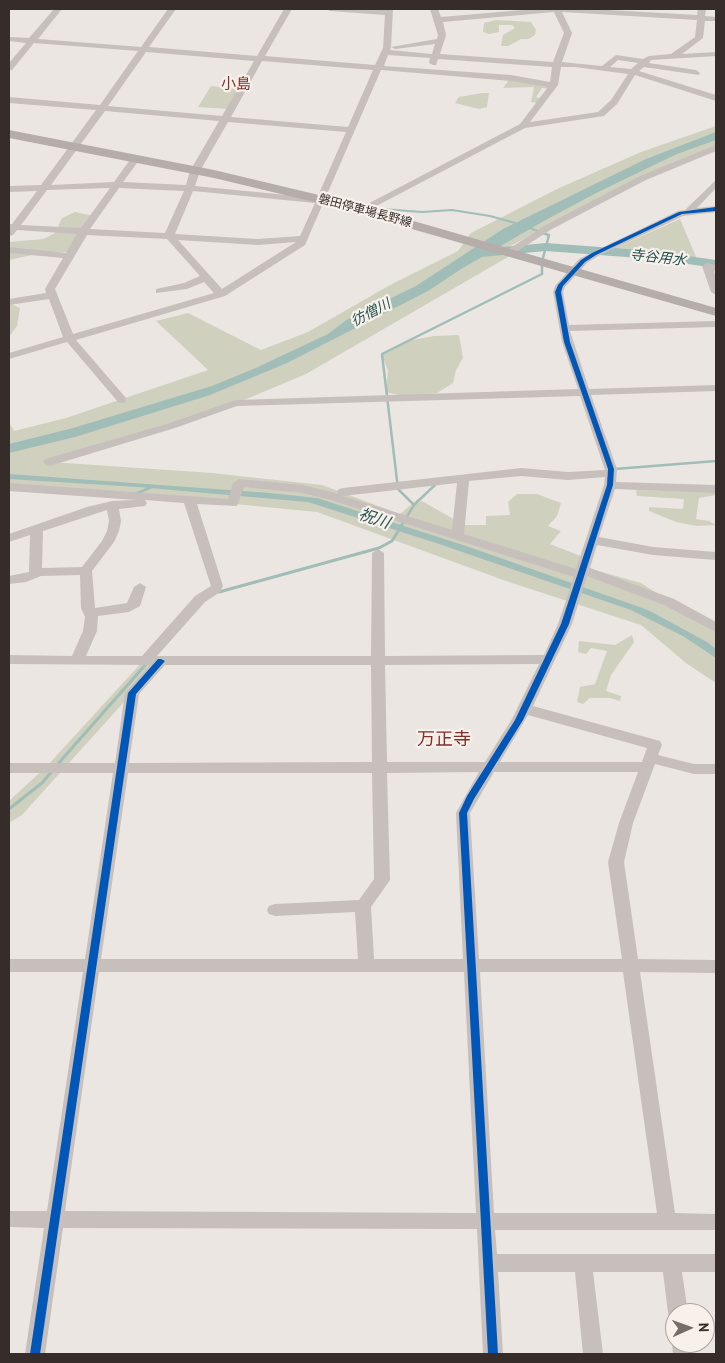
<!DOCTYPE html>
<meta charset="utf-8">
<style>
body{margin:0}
#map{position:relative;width:725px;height:1363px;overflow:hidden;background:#ece6e2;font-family:"PT Sans",sans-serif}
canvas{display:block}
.frame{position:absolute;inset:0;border:10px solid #362c2a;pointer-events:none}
.north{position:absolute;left:665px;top:1303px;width:50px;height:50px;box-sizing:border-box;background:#f8f0eb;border:1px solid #aaa29e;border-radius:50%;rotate:88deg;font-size:14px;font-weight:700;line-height:20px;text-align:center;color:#362c2a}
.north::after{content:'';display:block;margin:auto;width:18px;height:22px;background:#766d6a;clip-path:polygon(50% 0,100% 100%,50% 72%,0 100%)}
</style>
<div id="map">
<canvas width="725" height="1363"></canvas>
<div class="frame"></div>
<div class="north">N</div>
</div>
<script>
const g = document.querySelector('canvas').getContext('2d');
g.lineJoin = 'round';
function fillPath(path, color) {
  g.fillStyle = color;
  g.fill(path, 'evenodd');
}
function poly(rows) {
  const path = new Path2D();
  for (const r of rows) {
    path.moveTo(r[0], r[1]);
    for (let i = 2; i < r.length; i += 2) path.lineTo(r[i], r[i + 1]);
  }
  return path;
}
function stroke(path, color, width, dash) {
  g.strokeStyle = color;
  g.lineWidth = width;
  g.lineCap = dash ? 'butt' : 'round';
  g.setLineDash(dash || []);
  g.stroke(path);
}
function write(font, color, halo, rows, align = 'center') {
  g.font = font + ' "PT Sans","Noto Sans JP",sans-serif';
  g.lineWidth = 4.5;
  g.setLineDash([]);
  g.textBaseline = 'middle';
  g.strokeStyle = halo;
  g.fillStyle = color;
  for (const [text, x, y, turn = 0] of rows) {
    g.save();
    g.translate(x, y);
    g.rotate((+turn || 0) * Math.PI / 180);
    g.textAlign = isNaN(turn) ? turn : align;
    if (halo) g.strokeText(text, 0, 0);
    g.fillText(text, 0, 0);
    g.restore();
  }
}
fillPath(poly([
 [496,20,531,22,536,30,535,35,529,39,521,39,508,46,501,46,503,35,515,28,512,25,499,25,499,32,489,34,483,32,484,23],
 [509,80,551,85,549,89,542,88,536,97,542,99,539,103,531,102,534,87,503,88],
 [211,86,239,89,227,109,198,107],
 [482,93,489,93,487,107,479,109,455,103,459,97],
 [716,126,716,149,667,167,582,208,507,248,508,257,306,374,249,398,51,462,212,473,322,485,400,514,419,498,415,504,422,501,464,525,486,525,486,516,510,515,508,502,517,494,537,494,561,503,557,516,548,526,561,531,550,544,583,557,584,567,641,583,716,632,716,683,686,663,641,625,506,581,317,512,224,503,9,491,9,422,14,431,66,418,208,370,156,321,188,313,261,350,308,332,390,285,458,251,471,233,557,189,641,152],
 [75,212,94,216,67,252,41,253,9,260,9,242,43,239,55,233,62,218],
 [680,219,697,259,613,249],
 [9,303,20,308,17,326,9,337],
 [459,335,463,358,456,370,453,383,437,393,406,397,386,392,388,371,382,354,407,341,434,336],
 [636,490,716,492,716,495,699,498,696,519,709,521,716,525,697,526,676,522,649,511,649,507,683,509,684,499,637,496],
 [632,635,634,642,611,675,606,691,621,696,620,701,610,698,590,698,583,704,577,702,580,687,595,684,607,651,591,648,586,654,578,652,579,641,615,645],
 [143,661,161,661,22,815,9,823,9,801,47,766]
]), '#d0d0be');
fillPath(poly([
 [716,132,716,140,677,154,598,192,542,222,461,269,428,291,287,363,210,395,75,437,9,453,9,444,73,428,212,386,258,367,328,334,348,319,416,286,503,229,646,159],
 [9,474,270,493,317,498,469,547,648,610,707,642,716,649,716,658,683,636,631,610,439,544,308,502,138,487,9,479]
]), '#a0bdb8');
stroke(poly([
 [369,208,422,212,452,210,490,216,519,224],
 [527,227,543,233]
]), '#a0bdb8', 2);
stroke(poly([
 [539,232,549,235,543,258],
 [615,469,716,461],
 [135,494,152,487],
 [414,505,398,489,382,354,542,274,542,266],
 [401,526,414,505,436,484]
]), '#a0bdb8', 2.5);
stroke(poly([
 [219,592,379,548,392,541,402,525],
 [57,765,147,663],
 [9,809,42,783,53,770]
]), '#a0bdb8', 3);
fillPath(poly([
 [546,243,653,251,716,260,716,268,653,259,546,251,481,257,474,253,481,249,546,243]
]), '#a0bdb8');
fillPath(poly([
 [54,9,62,9,38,39,141,47,168,9,176,9,149,47,257,56,284,9,292,9,265,56,375,65,383,48,385,15,330,11,326,9,393,9,391,47,437,39,438,35,430,9,438,9,441,17,534,9,591,9,697,15,698,9,706,9,705,16,716,17,716,21,705,21,703,38,682,54,716,52,716,56,651,60,649,63,696,70,700,73,699,75,644,67,639,71,716,95,716,101,635,75,617,104,604,116,525,128,363,213,358,210,360,208,520,124,548,87,511,81,381,70,305,245,225,296,76,340,126,398,126,402,122,403,118,402,67,342,9,359,9,353,63,337,49,299,9,305,9,299,46,293,45,289,63,258,9,253,9,247,66,253,77,234,17,230,13,235,9,236,9,224,12,224,37,191,9,192,9,186,41,185,96,110,9,103,9,97,100,105,138,51,34,43,12,70,9,70,9,63,26,43,9,41,9,37,29,38,54,9],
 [554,12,564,33,553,62,440,54,446,35,443,22,554,12],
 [562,12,697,20,695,37,671,54,649,56,643,59,616,55,602,66,562,62,572,33,562,12],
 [435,44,432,54,390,50,391,47,395,49,435,44],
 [146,52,254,61,222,116,108,106,146,52],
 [388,55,430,58,429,63,433,65,436,65,438,59,552,67,550,82,511,75,384,66,388,55],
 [618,60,638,63,631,69,610,67,618,60],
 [262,61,373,70,348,127,231,117,262,61],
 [561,67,575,67,628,74,611,100,598,112,530,122,558,85,561,67],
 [105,111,219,121,190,171,186,185,123,182,140,159,135,156,132,157,114,182,51,185,105,111],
 [228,122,346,132,317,198,195,186,200,171,228,122],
 [110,188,81,228,21,225,47,190,110,188],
 [119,188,184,191,165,233,90,229,119,188],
 [193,191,315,203,300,236,258,239,175,234,193,191],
 [87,235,167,239,200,276,184,283,156,289,156,293,187,289,204,282,214,293,73,334,55,289,87,235],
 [178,240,258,245,296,242,222,289,178,240],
 [716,145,716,151,646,180,552,229,513,254,504,252,546,225,640,176,716,145],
 [716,180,716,188,697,208,716,206,716,212,683,216,598,256,587,263,565,287,563,292,569,325,716,321,716,327,570,331,589,389,716,385,716,391,591,395,617,469,616,482,716,485,716,493,615,489,599,537,653,547,716,552,716,560,653,555,597,545,590,568,674,599,716,622,716,632,664,605,587,576,572,624,533,706,660,741,662,745,658,755,694,764,716,764,716,774,694,774,655,764,633,823,624,862,638,959,716,960,716,973,640,972,675,1213,716,1214,716,1230,495,1230,497,1254,716,1254,716,1272,682,1272,688,1313,675,1313,675,1321,671,1320,668,1313,663,1272,593,1272,603,1354,583,1354,575,1272,498,1272,503,1354,483,1354,477,1229,63,1228,45,1354,25,1354,44,1228,9,1227,9,1211,47,1211,83,972,9,972,9,959,85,959,113,773,9,773,9,763,115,763,125,693,150,665,9,664,9,655,72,656,83,631,85,617,81,608,80,575,41,576,26,582,9,584,9,576,29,572,30,535,9,542,9,534,87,507,112,501,136,500,9,491,9,483,228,499,233,483,239,479,303,485,339,494,337,492,339,489,343,488,521,468,568,472,605,470,580,396,237,406,175,428,53,465,49,466,43,462,45,459,167,424,236,400,578,389,562,342,553,292,555,286,579,259,678,211,685,210,716,180],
 [521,476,568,480,605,477,604,485,576,569,464,534,469,481,521,476],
 [457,483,452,530,343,496,457,483],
 [244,487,303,493,334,501,574,577,558,624,544,655,385,656,384,553,378,549,372,553,371,656,157,656,205,602,220,592,223,586,197,504,237,506,244,487],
 [145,500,184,503,211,586,195,596,142,656,86,656,97,631,98,616,129,612,140,606,146,587,140,583,134,587,127,603,95,608,92,571,114,542,119,531,121,521,119,509,145,506,147,503,145,500],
 [107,510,109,521,107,531,102,541,82,567,42,568,43,531,107,510],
 [539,664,512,719,485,762,387,762,385,665,539,664],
 [165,665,371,665,372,762,129,763,139,694,165,665],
 [528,715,647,748,642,762,500,762,528,715],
 [479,772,456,813,463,959,374,959,371,907,390,880,387,773,479,772],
 [494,772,638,772,619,823,608,862,622,959,479,959,470,813,494,772],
 [128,773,372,773,374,879,359,900,275,904,269,906,267,910,269,914,275,916,355,912,358,959,101,959,128,773],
 [99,972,464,972,476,1213,65,1211,99,972],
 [480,972,623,972,657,1213,494,1213,480,972],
 [707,263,716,265,716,271,714,271,716,278,716,295,711,292,702,266,707,263],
 [675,1336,675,1343,692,1343,693,1354,673,1354,672,1343,675,1336]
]), '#c6bfbb');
fillPath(poly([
 [9,130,214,170,344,201,716,308,716,316,335,207,214,178,9,138,9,130]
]), '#b5adaa');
fillPath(poly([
 [716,207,716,211,682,214,596,255,585,262,563,286,561,292,570,342,614,469,613,485,569,624,523,720,474,799,467,813,498,1354,488,1354,459,813,467,796,515,720,561,624,607,485,608,469,564,342,555,292,558,285,581,260,592,253,679,212,716,207],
 [158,659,161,659,165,661,136,694,40,1354,30,1354,128,693,158,659]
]), '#0057b8');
write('12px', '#362c2a', '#f8f0eb', [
 ["磐田停車場長野線",365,211,15]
]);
write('italic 14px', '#235450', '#f8f0eb', [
 ["寺谷用水",658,258,6],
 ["彷僧川",371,313,-28]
]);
write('15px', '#7e312a', '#f8f0eb', [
 ["小島",236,85]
]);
write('italic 16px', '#235450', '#f8f0eb', [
 ["祝川",374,519,19]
]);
write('18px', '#7e312a', '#f8f0eb', [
 ["万正寺",444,740]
]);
</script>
